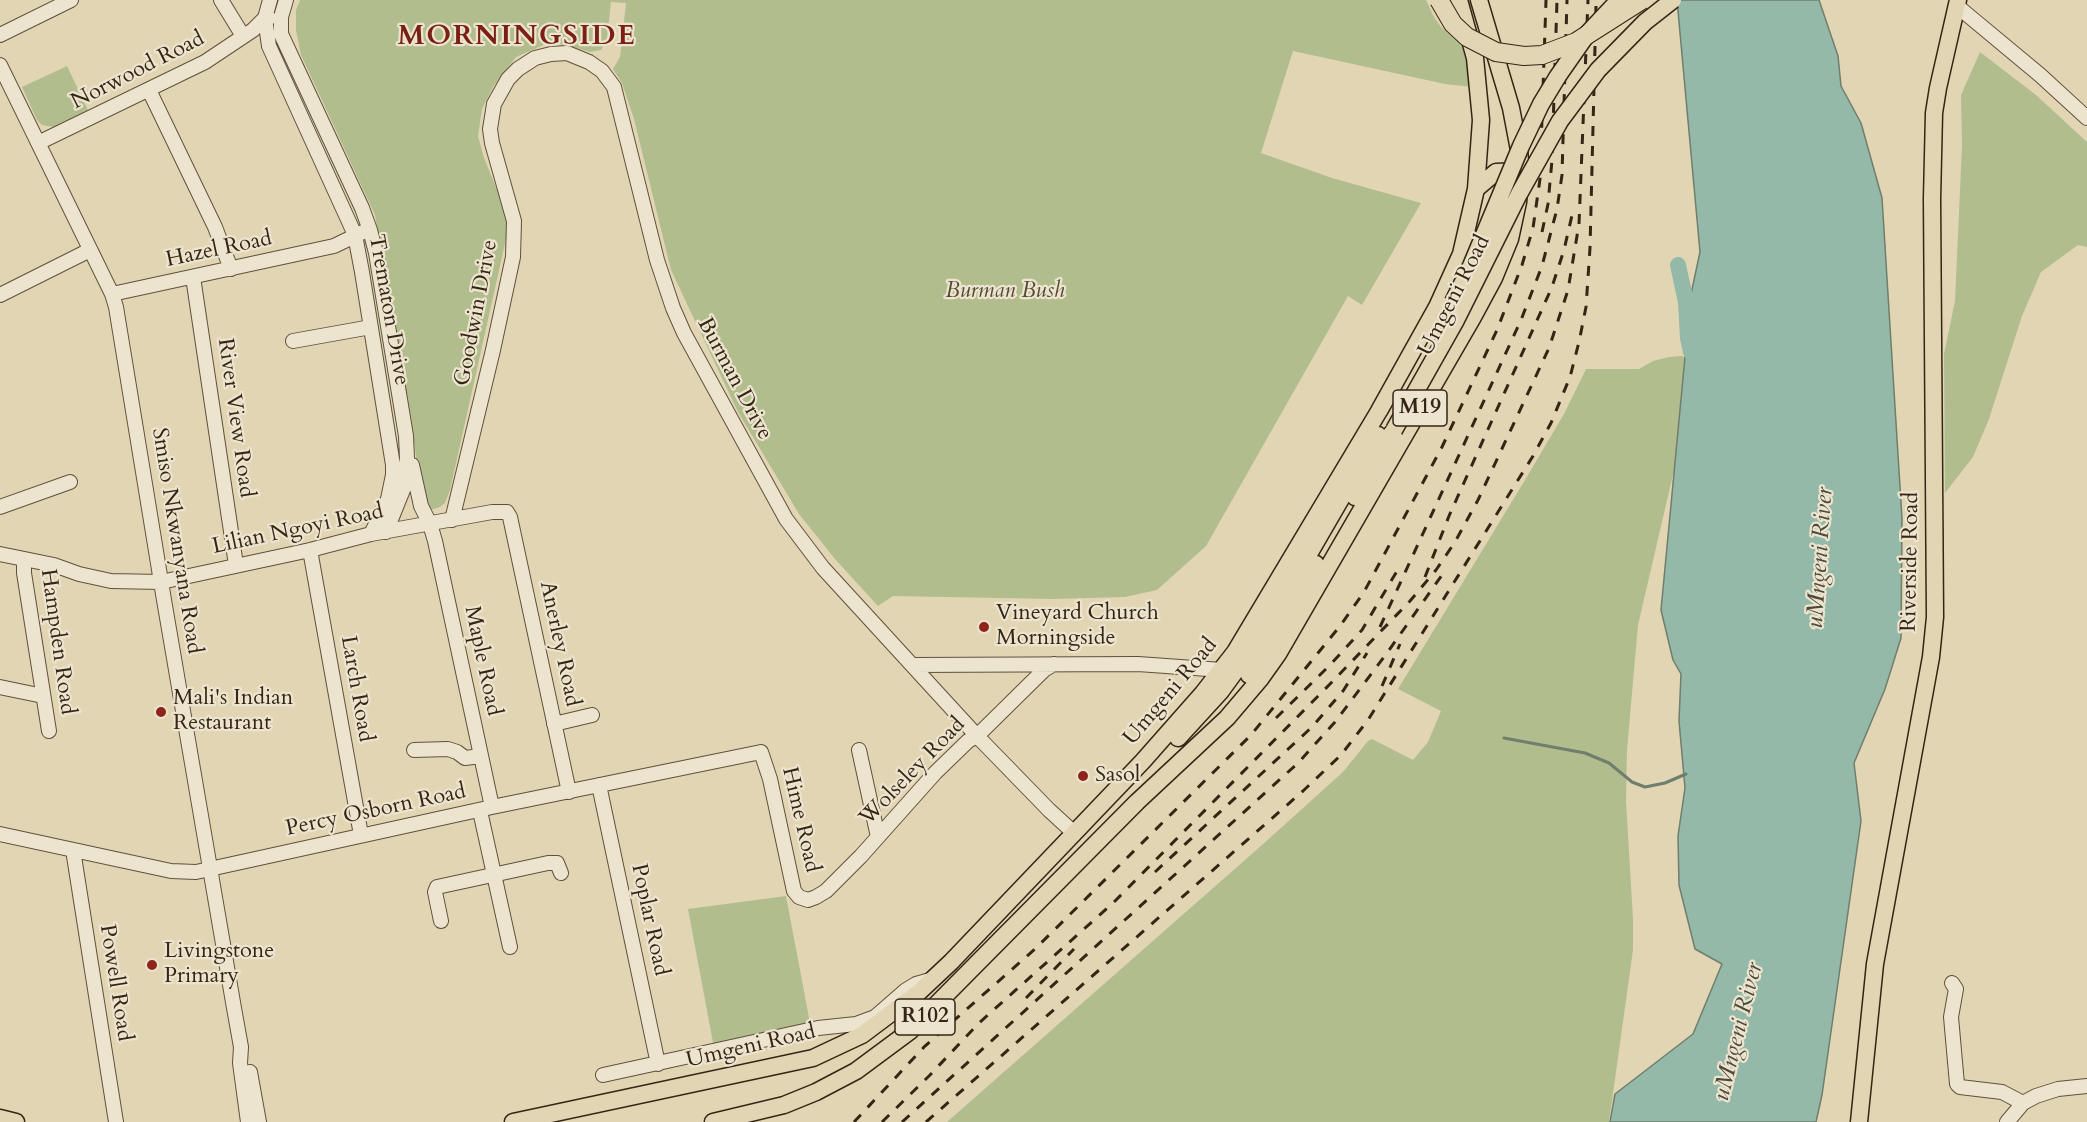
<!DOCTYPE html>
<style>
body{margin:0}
canvas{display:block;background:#e1d5b4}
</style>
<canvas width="2087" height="1122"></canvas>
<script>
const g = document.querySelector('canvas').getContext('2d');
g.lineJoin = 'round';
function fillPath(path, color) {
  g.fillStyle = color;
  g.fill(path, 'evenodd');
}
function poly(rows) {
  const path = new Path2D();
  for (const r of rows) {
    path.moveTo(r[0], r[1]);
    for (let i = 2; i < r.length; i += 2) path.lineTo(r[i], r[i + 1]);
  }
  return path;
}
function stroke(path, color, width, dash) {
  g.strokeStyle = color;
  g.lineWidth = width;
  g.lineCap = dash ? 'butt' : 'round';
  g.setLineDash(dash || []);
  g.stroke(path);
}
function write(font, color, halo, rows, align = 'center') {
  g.font = font + ' Cardo,serif';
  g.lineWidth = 4.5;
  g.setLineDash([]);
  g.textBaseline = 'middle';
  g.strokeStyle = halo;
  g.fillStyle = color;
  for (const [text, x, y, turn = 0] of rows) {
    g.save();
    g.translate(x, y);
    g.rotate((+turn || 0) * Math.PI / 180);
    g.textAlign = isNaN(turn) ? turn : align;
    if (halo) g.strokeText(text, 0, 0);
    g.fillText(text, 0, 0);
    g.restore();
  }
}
fillPath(poly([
 [300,0,1426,0,1435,19,1442,28,1463,47,1472,87,1445,84,1293,51,1261,153,1332,178,1421,203,1362,305,1348,296,1206,546,1157,590,1125,597,1052,599,893,596,878,606,835,559,799,514,738,412,671,270,634,119,622,83,613,69,620,57,626,3,611,2,607,39,601,50,590,52,565,45,548,43,516,57,493,87,482,109,478,136,484,158,502,202,508,230,450,490,445,503,440,507,430,510,423,504,409,409,375,215,301,55,296,30,296,10],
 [1980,52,2036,95,2087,142,2087,247,2078,245,2041,272,2022,316,1989,419,1973,457,1945,493,1944,354,1955,301,1962,146,1961,95],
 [67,66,88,110,54,127,42,125,37,120,22,87],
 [1682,356,1688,359,1688,410,1638,625,1627,750,1626,801,1633,919,1633,950,1609,1122,947,1122,1262,845,1343,772,1368,741,1372,739,1413,760,1428,742,1441,711,1398,689,1525,480,1564,414,1586,369,1639,369,1653,361,1669,357],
 [786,896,810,1023,714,1048,688,909]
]), '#b2bd8e');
const water = poly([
 [1677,0,1819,0,1838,56,1841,86,1861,123,1882,198,1902,519,1901,638,1885,689,1854,763,1861,821,1822,1095,1816,1122,1610,1122,1615,1094,1693,1034,1722,964,1695,949,1679,885,1678,836,1685,788,1679,721,1681,674,1673,660,1661,610,1691,294,1700,252,1677,0]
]);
fillPath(water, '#95b9a8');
stroke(water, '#6f7e6d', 1.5);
stroke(poly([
 [1504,738,1585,753,1609,763,1632,782,1645,787,1665,783,1686,774]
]), '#6f7e6d', 3);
stroke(poly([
 [1678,265,1686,302,1688,338,1691,352]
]), '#95b9a8', 16);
const minor = poly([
 [221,0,243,36],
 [270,0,265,18,269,46,355,235,362,272,393,465,393,475,388,499,371,534],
 [286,0,281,17,281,34,362,208,370,230,376,253,406,436,407,458,405,485,386,532],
 [1957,6,2040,75,2087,118],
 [0,35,71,0],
 [0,65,112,294,116,307,164,600,234,1008,241,1047,240,1063,248,1122],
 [149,90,215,227,231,269],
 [38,143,205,62,253,30,265,18,269,18],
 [193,277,236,565],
 [112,294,334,246,363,232],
 [0,295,90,250],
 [293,341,371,327],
 [412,465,421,506,430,524,435,541,492,807],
 [0,507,70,482],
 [452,520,493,350,513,257,514,221,492,143,490,129,494,104,508,79,518,69,535,58,551,54,567,53,589,62,602,71,614,87,657,260,673,308,684,333,786,519,823,568,977,736,1049,810,1073,832],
 [310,550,361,835],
 [0,554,54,565,79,574,111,581,161,582,310,550,371,534,492,512,507,512,510,517,569,792],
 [24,559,24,573,49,731],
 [912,665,1138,664,1222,670],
 [0,687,43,696],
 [554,724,592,715],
 [414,750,448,749,457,752,465,758,481,756],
 [859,750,878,837],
 [599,785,658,1064],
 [480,811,510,947],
 [0,834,171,871,196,872,492,807,761,752,770,779,794,891,799,897,808,900,816,897,826,891,861,856,935,773,968,741,977,736,1044,670,1054,664],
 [73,850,116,1122],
 [441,921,435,892,437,887,548,863,557,863,561,873],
 [1952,983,1956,989,1951,1017,1957,1084,1960,1087,2002,1092,2023,1103],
 [250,1072,259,1122],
 [603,1075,818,1028,856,1024,875,1017,906,990,916,984,930,980],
 [2007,1122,2023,1103,2036,1096,2058,1089,2087,1086]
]);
const major = poly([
 [1476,189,1496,172,1521,171],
 [1355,497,1391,434],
 [1249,675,1316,564],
 [1178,738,1221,691,1240,665,1280,604,1378,435],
 [0,1118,16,1122],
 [513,1122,813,1058,862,1035,918,993,951,962,1143,761,1203,693,1235,652,1379,411,1437,307,1461,254,1476,189,1481,120,1475,58,1459,0],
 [713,1122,784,1105,816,1092,856,1071,910,1031,1137,802,1227,718,1261,678,1278,654,1473,317,1494,278,1510,239,1518,202,1521,171,1519,150,1511,108,1479,0],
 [1859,1122,1875,964,1931,657,1935,617,1932,199,1934,113,1938,88,1958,0]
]);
stroke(minor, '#60513c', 16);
stroke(major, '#352514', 19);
stroke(minor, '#ece4ce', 14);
stroke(major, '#e1d5b4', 16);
stroke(poly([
 [1542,232,1548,204,1552,160,1557,0],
 [1425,577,1449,516,1552,287,1564,250,1573,211],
 [1380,627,1521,320,1542,266,1557,209,1562,175,1567,0],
 [1382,686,1400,644],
 [1276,718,1330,665,1362,630,1400,566],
 [1155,872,1312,727,1343,691,1367,653],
 [1026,998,1074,949],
 [854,1122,925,1046,1035,949,1251,735,1340,626,1364,592,1442,447,1497,330,1522,265,1533,228,1540,179,1546,0],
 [882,1122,929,1076,979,1023,1113,903,1330,684,1410,601,1436,570,1455,542,1478,500,1549,348,1568,290,1579,224,1588,0],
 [902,1122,1298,763,1335,722,1387,653,1442,575],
 [926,1122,1303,791,1341,755,1368,720,1533,456,1551,423,1570,377,1579,342,1586,307,1590,248,1596,6]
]), '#352514', 3, [10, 10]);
const majorBridge = poly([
 [1453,302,1471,266,1521,146,1541,104,1558,76,1588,33,1619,0],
 [1394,430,1456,320,1519,194,1560,121,1598,70,1645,22,1673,0]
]);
const highwayBridge = poly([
 [1439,0,1453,24,1467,37,1496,52,1524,56,1542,55,1576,42,1642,0]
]);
stroke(majorBridge, '#352514', 19, []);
stroke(highwayBridge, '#352514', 20, []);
stroke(majorBridge, '#e1d5b4', 16);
stroke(highwayBridge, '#e1d5b4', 18);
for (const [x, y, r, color] of [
 [984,627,6,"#8f2418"],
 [161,712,6,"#8f2418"],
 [1083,776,6,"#8f2418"],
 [152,965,6,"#8f2418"]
]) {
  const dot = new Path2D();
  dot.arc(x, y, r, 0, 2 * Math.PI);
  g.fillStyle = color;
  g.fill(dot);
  stroke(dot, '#ece4ce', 2);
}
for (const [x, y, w] of [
 [1420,408,54],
 [925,1017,60]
]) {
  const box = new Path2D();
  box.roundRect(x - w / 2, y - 18, w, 36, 4.5);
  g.fillStyle = '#ece4ce';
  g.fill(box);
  stroke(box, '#352514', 1.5);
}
write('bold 21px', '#352514', null, [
 ["M19",1420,408],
 ["R102",925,1017]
]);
write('22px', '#352514', '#ece4ce', [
 ["Norwood Road",138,71,-27],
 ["Hazel Road",219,250,-12],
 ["Umgeni Road",1455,296,-63],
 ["Trematon Drive",388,310,80],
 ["Goodwin Drive",477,313,-79],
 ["Burman Drive",734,379,62],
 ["River View Road",235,418,82],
 ["Lilian Ngoyi Road",298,530,-12],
 ["Smiso Nkwanyana Road",176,541,81],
 ["Riverside Road",1911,562,-89],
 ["Hampden Road",57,642,82],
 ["Anerley Road",559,644,78],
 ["Maple Road",482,661,78],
 ["Larch Road",356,689,80],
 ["Umgeni Road",1171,692,-50],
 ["Wolseley Road",913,772,-46],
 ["Percy Osborn Road",376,811,-12],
 ["Hime Road",800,820,77],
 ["Poplar Road",649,920,78],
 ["Powell Road",115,983,81],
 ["Umgeni Road",751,1047,-13]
]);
write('italic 22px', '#544b32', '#ece4ce', [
 ["Burman Bush",1005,292]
]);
write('22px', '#352514', '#ece4ce', [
 ["Vineyard Church",996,614],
 ["Morningside",996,639],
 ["Mali's Indian",173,699],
 ["Restaurant",173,724],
 ["Sasol",1095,776],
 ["Livingstone",164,952],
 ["Primary",164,977]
], 'left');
write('italic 24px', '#4d4a39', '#ece4ce', [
 ["uMngeni River",1821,558,-86],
 ["uMngeni River",1739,1032,-76]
]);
g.letterSpacing = '1.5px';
write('bold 28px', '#7a1f14', '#ece4ce', [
 ["MORNINGSIDE",517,38]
]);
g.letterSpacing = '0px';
</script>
